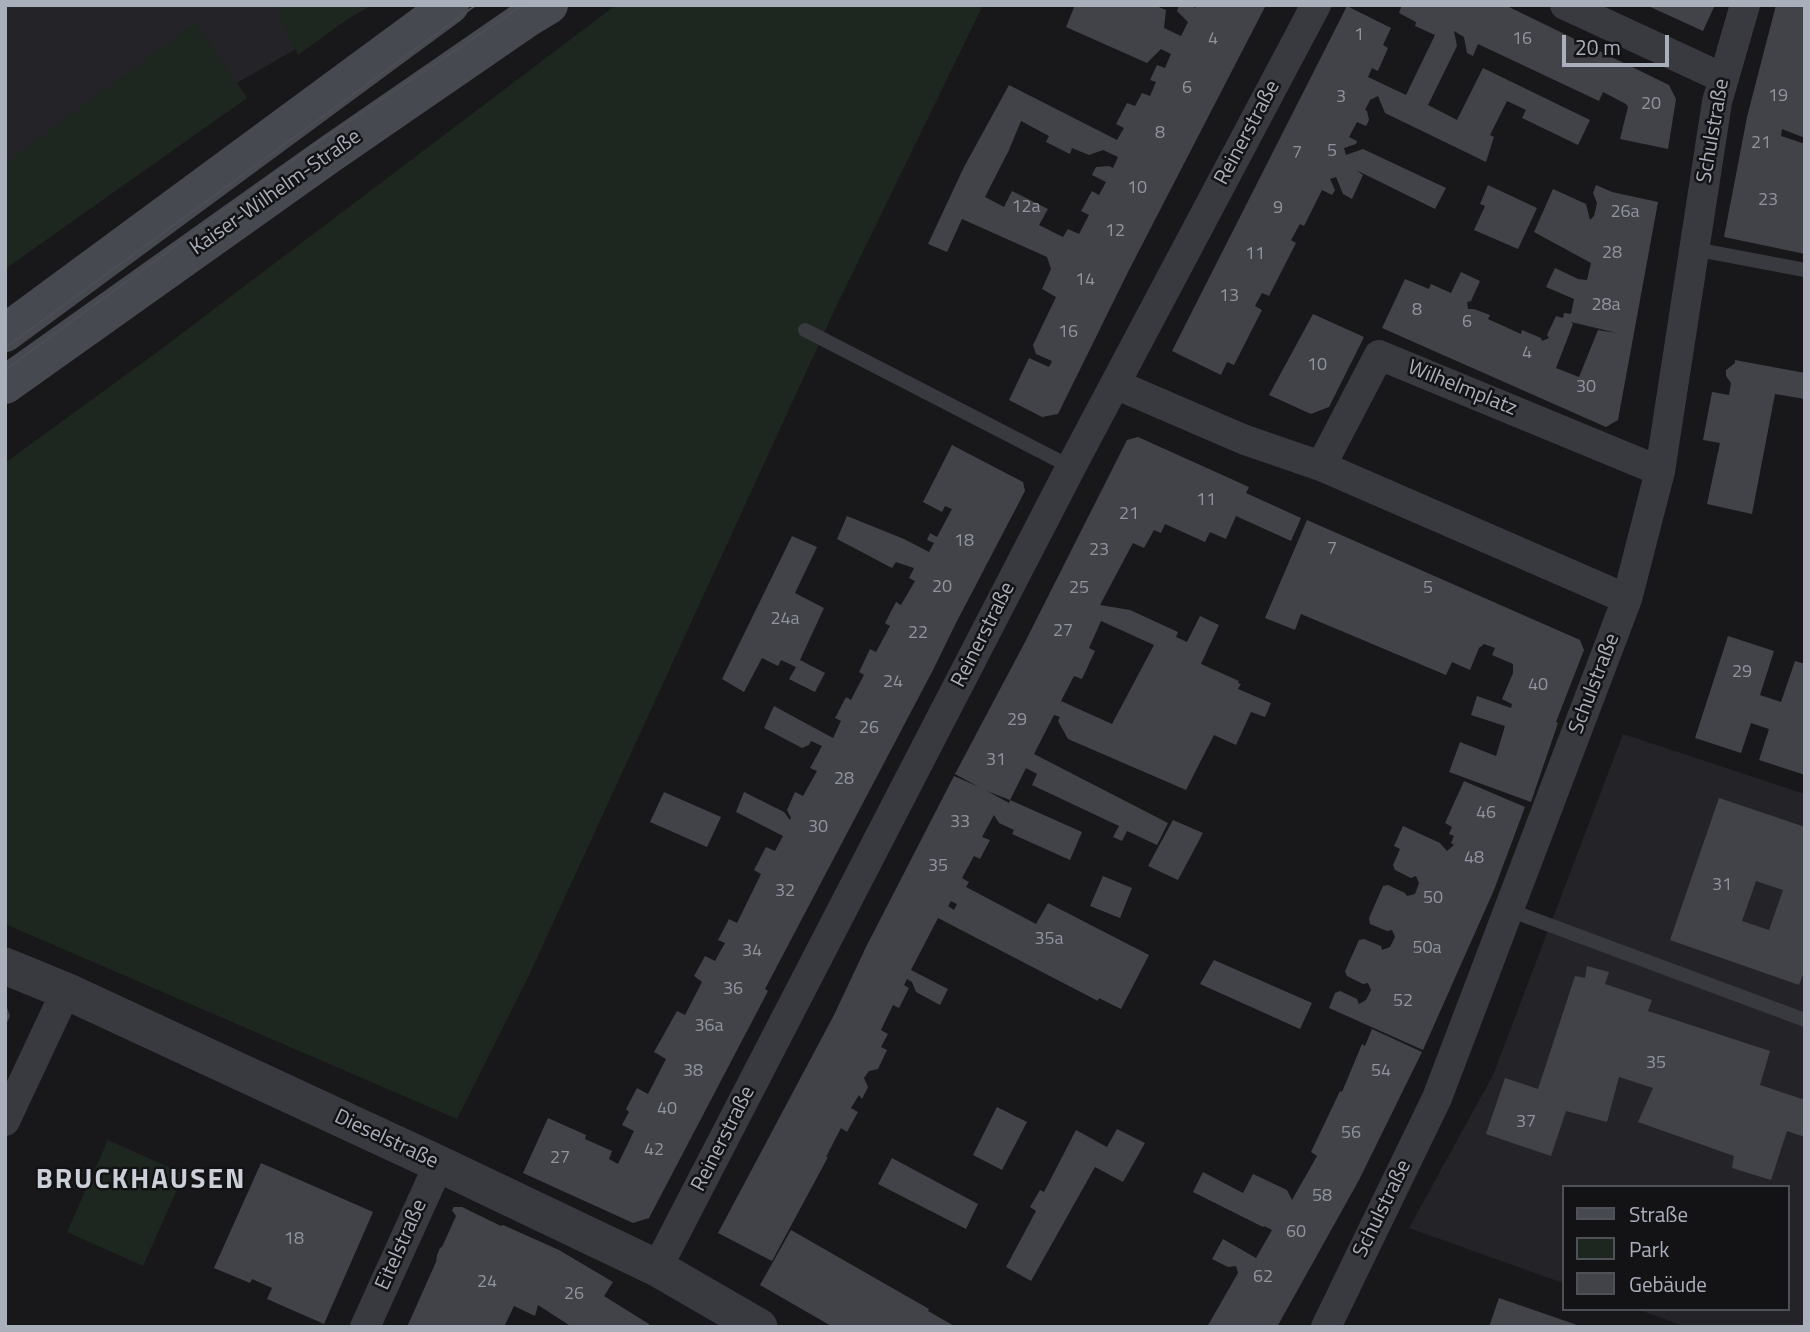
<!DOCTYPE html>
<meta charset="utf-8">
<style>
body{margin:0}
#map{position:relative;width:1810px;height:1332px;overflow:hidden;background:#18181b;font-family:"Titillium Web",sans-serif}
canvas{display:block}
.frame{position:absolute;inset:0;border:7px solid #aaafbc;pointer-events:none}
.legend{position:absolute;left:1562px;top:1185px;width:228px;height:126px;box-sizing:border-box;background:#131316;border:2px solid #4f5158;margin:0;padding:9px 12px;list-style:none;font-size:21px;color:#aaafbc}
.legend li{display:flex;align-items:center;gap:14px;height:35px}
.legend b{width:35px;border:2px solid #4f5158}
.scale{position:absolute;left:1562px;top:35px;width:107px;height:32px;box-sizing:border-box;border:4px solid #aaafbc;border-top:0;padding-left:9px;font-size:21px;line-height:24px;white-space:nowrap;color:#aaafbc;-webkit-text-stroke:5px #131316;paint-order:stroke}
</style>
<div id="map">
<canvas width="1810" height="1332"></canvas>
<div class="frame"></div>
<ul class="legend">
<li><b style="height:9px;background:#474950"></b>Straße</li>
<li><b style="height:19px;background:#1e271f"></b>Park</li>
<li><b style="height:19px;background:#424348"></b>Gebäude</li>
</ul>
<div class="scale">20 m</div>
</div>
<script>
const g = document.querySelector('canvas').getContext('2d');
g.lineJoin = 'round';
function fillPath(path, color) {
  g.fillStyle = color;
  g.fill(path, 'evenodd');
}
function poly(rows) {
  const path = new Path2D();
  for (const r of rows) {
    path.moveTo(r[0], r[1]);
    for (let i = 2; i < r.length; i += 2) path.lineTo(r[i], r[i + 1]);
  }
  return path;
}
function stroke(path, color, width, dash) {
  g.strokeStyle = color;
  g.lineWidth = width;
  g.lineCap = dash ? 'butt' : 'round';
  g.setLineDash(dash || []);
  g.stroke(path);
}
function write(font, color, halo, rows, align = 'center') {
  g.font = font + ' "Titillium Web",sans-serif';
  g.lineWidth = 5;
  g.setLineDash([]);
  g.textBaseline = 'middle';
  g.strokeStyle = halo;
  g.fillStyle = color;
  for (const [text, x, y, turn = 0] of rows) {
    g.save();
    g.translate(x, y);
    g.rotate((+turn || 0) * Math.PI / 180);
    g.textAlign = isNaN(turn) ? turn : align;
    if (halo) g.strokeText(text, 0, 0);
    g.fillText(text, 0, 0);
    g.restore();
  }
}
fillPath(poly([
 [5,5,372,5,5,217],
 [1623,734,1805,794,1805,1327,1686,1327,1637,1309,1787,1309,1787,1187,1563,1187,1563,1283,1409,1228,1493,1075]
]), '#242428');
fillPath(poly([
 [275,5,367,5,298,55],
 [616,5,983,5,835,309,530,973,457,1119,5,924,5,463,160,350],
 [196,22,247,98,5,269,5,164],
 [108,1140,184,1174,143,1266,67,1232]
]), '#1e271f');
fillPath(poly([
 [1075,5,1154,5,1166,10,1164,28,1181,36,1188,22,1177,11,1179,5,1190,5,1195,8,1196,5,1266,5,1129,270,1058,414,1042,417,1009,400,1029,358,1049,367,1052,361,1036,354,1033,345,1056,297,1042,289,1051,269,1047,257,962,219,947,252,928,244,964,167,1009,85,1117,140,1124,128,1116,124,1127,103,1135,106,1142,93,1150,96,1156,82,1150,80,1157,65,1165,68,1171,54,1161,49,1147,63,1066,27],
 [1021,121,1049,136,1046,142,1070,154,1072,148,1089,155,1103,150,1118,157,1113,168,1109,166,1096,167,1092,175,1106,182,1099,195,1092,191,1081,211,1089,215,1079,234,1068,229,1063,237,1039,225,1048,209,1012,191,1004,207,985,197,1009,150],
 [1402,5,1505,5,1669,85,1676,99,1668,149,1620,139,1628,107,1626,104,1603,92,1599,101,1478,44,1473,56,1467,53,1464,37,1454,31,1457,46,1428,105,1457,120,1483,68,1590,120,1578,145,1522,118,1526,110,1507,101,1490,135,1494,137,1486,162,1385,113,1378,96,1370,100,1365,110,1367,111,1369,120,1366,126,1357,122,1349,137,1357,141,1356,144,1344,148,1346,155,1363,149,1446,188,1435,209,1356,170,1363,175,1352,199,1343,194,1336,177,1330,179,1335,190,1332,195,1322,190,1304,226,1300,224,1291,240,1296,243,1269,296,1262,293,1255,306,1262,310,1234,365,1227,362,1221,375,1172,351,1347,6,1391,28,1383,45,1388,48,1378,71,1372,68,1368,77,1406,95,1435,35,1415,26,1416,22,1399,13],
 [1646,5,1715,5,1703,31],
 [1776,5,1805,5,1805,138,1782,129,1781,136,1805,144,1805,254,1724,237,1747,117],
 [1488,185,1537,208,1518,249,1474,230,1485,206,1480,204],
 [1596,185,1612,192,1658,202,1618,420,1606,427,1382,328,1405,279,1429,289,1431,284,1451,293,1461,272,1480,281,1471,301,1467,302,1468,309,1474,309,1490,315,1488,319,1521,334,1522,330,1541,338,1542,341,1549,338,1547,335,1556,316,1563,318,1564,313,1571,314,1574,299,1546,287,1555,268,1578,279,1587,280,1591,263,1534,232,1553,189,1586,204,1590,220,1594,216,1597,203,1593,193],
 [1571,322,1617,333,1598,330,1579,377,1556,368,1573,324],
 [1313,314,1364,337,1329,407,1311,414,1269,395],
 [1735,360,1805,373,1805,399,1775,394,1752,514,1707,504,1720,443,1703,440,1712,392,1729,395,1731,383,1726,376,1726,370,1735,363],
 [1138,437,1249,487,1246,493,1301,518,1291,541,1236,516,1226,539,1210,532,1205,542,1165,524,1161,533,1154,530,1144,548,1133,543,1100,605,1130,610,1178,632,1176,637,1187,642,1200,616,1219,625,1201,664,1239,681,1238,683,1241,684,1238,689,1271,703,1265,717,1251,712,1236,745,1214,735,1186,790,1068,739,1058,721,1060,717,1054,715,1034,754,1168,823,1157,845,1127,831,1122,841,1113,837,1119,826,1032,785,1037,774,1026,768,1010,800,987,791,1009,803,1010,800,1082,832,1070,860,1012,834,1014,830,999,823,994,815,982,837,990,840,980,859,974,856,962,878,969,882,966,887,1036,924,1048,903,1149,955,1121,1009,1099,998,1098,1001,938,918,911,970,948,989,940,1005,916,992,912,982,907,979,904,985,909,988,899,1008,893,1005,881,1030,888,1034,881,1047,887,1050,878,1069,869,1071,864,1078,868,1087,862,1099,859,1095,851,1108,858,1112,847,1132,841,1128,826,1157,828,1157,772,1261,718,1233,834,1015,866,947,954,776,979,787,955,774,1025,642,1127,440],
 [1101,621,1154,645,1112,724,1061,701,1074,676,1082,679,1095,651,1089,648],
 [951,901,957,904,954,910,948,906],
 [952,445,1023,482,1025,491,956,623,933,670,765,989,768,991,649,1218,633,1223,523,1173,548,1118,586,1135,585,1139,612,1151,609,1159,618,1164,634,1131,622,1125,629,1112,626,1109,637,1088,648,1094,666,1059,654,1052,677,1011,685,1015,702,982,694,976,705,956,715,961,725,943,718,940,729,919,737,923,761,874,754,870,766,847,775,851,783,836,736,812,744,792,784,812,790,820,791,818,787,810,795,792,803,796,817,771,810,768,822,746,811,741,809,745,802,748,764,728,774,706,833,738,841,721,835,718,846,697,851,700,856,690,864,675,859,672,870,649,876,652,890,626,885,623,896,602,901,605,915,581,909,578,914,568,896,562,892,568,837,539,847,516,904,539,929,552,934,543,927,540,930,533,937,537,952,509,945,506,942,512,923,502],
 [1307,520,1580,640,1584,650,1556,722,1558,723,1531,802,1449,772,1460,742,1496,756,1505,726,1471,715,1477,696,1511,708,1512,704,1502,699,1513,673,1513,664,1492,655,1495,648,1484,644,1479,648,1470,670,1452,662,1446,675,1301,614,1295,630,1265,618],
 [792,536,817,547,795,593,824,608,800,660,825,673,815,692,789,679,796,667,781,660,778,666,762,658,744,692,722,679],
 [1728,636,1774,651,1760,695,1781,702,1795,661,1805,664,1805,775,1759,760,1769,729,1751,723,1741,753,1695,738],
 [1464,781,1525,807,1494,890,1423,1050,1329,1008,1335,993,1340,991,1357,999,1359,1004,1366,1000,1371,990,1368,983,1363,984,1347,976,1345,971,1359,940,1364,939,1381,946,1382,950,1390,947,1395,937,1392,930,1387,931,1370,924,1369,918,1383,886,1388,885,1405,893,1407,896,1415,894,1419,883,1416,876,1411,878,1395,870,1393,865,1400,849,1394,846,1403,826,1440,843,1447,851,1454,845,1451,843,1454,836,1449,834,1452,827,1445,823],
 [664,792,721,817,707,847,650,822],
 [1719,798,1805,827,1805,969,1799,985,1670,940],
 [1756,881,1783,890,1769,930,1742,921],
 [1173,820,1203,833,1178,880,1148,866],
 [1103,876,1132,888,1120,918,1090,906],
 [1214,960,1312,1003,1300,1029,1200,984],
 [1587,966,1609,972,1605,984,1652,1000,1648,1011,1770,1051,1760,1085,1805,1100,1805,1137,1787,1131,1771,1180,1732,1168,1734,1156,1638,1122,1653,1088,1619,1077,1607,1122,1566,1111,1551,1156,1486,1134,1505,1078,1538,1089,1575,976,1585,978],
 [5,1002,10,1016,5,1027],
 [1372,1029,1422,1052,1359,1180,1277,1327,1207,1327,1238,1273,1236,1266,1228,1267,1212,1259,1223,1239,1256,1258,1272,1230,1264,1226,1263,1227,1193,1192,1203,1172,1243,1193,1253,1174,1287,1190,1292,1200,1317,1156,1311,1152,1340,1091,1342,1092,1362,1044,1365,1046],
 [997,1107,1027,1122,1002,1170,973,1155],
 [1117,1129,1145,1143,1123,1182,1095,1167,1031,1281,1006,1267,1036,1211,1030,1207,1040,1190,1044,1192,1076,1130,1107,1147],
 [892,1158,978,1204,966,1229,878,1184],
 [261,1163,373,1212,324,1324,267,1299,272,1288,252,1279,250,1283,214,1268],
 [454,1207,462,1207,501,1226,503,1225,559,1250,613,1282,604,1296,649,1324,650,1327,572,1327,538,1305,535,1316,514,1306,504,1327,407,1327,436,1262,437,1255,440,1248,442,1247,456,1216,452,1210],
 [791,1230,929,1309,928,1311,956,1327,833,1327,760,1285],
 [1499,1298,1580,1326,1580,1327,1489,1327]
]), '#424348');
stroke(poly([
 [1694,249,1805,270],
 [805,330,1071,467],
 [1509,910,1805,1020]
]), '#393a40', 14);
stroke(poly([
 [1565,5,1723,78],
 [1115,384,1245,440,1321,466,1627,599],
 [1321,466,1379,355,1660,471],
 [5,1121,66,991],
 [657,1268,1071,467,1316,5],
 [365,1327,439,1164],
 [1326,1327,1437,1098,1627,599,1660,471,1717,102,1745,5]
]), '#393a40', 30);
stroke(poly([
 [5,966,66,991,439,1164,657,1268,759,1327]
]), '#393a40', 37);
stroke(poly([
 [5,333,450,5],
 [5,385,330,154,526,19,549,5]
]), '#474950', 38);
stroke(poly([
 [5,348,476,5],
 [5,370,318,142,523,5]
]), '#4c4e55', 2);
write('18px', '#90949f', null, [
 ["1",1359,36],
 ["4",1213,40],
 ["16",1522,40],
 ["6",1187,89],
 ["19",1778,97],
 ["3",1341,98],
 ["20",1651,105],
 ["8",1160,134],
 ["21",1761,144],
 ["5",1332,152],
 ["7",1297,154],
 ["10",1137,189],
 ["23",1768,201],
 ["12a",1026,208],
 ["9",1278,209],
 ["26a",1625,213],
 ["12",1115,232],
 ["28",1612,254],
 ["11",1255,255],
 ["14",1085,281],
 ["13",1229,297],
 ["28a",1606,306],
 ["8",1417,311],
 ["6",1467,323],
 ["16",1068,333],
 ["4",1527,354],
 ["10",1317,366],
 ["30",1586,388],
 ["11",1206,501],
 ["21",1129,515],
 ["18",964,542],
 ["7",1332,550],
 ["23",1099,551],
 ["20",942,588],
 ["25",1079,589],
 ["5",1428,589],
 ["24a",785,620],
 ["27",1063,632],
 ["22",918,634],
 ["29",1742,673],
 ["24",893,683],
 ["40",1538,686],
 ["29",1017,721],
 ["26",869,729],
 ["31",996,761],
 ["28",844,780],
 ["46",1486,814],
 ["33",960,823],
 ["30",818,828],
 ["48",1474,859],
 ["35",938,867],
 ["31",1722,886],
 ["32",785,892],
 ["50",1433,899],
 ["35a",1049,940],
 ["50a",1427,949],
 ["34",752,952],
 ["36",733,990],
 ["52",1403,1002],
 ["36a",709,1027],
 ["35",1656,1064],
 ["38",693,1072],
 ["54",1381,1072],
 ["40",667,1110],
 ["37",1526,1123],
 ["56",1351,1134],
 ["42",654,1151],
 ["27",560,1159],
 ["58",1322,1197],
 ["60",1296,1233],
 ["18",294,1240],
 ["62",1263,1278],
 ["24",487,1283],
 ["26",574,1295]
]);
write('21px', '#aaafbc', '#131316', [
 ["Schulstraße",1714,131,-80],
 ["Reinerstraße",1248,133,-62],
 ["Kaiser-Wilhelm-Straße",276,193,-35],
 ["Wilhelmplatz",1462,389,22],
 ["Reinerstraße",984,635,-63],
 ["Schulstraße",1595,684,-69],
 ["Reinerstraße",724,1139,-63],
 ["Dieselstraße",386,1140,25],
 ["Schulstraße",1383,1209,-64],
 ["Eitelstraße",402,1245,-66]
]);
g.letterSpacing = '2px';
write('bold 28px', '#cbcfd7', '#131316', [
 ["BRUCKHAUSEN",141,1181]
]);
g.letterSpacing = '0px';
</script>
